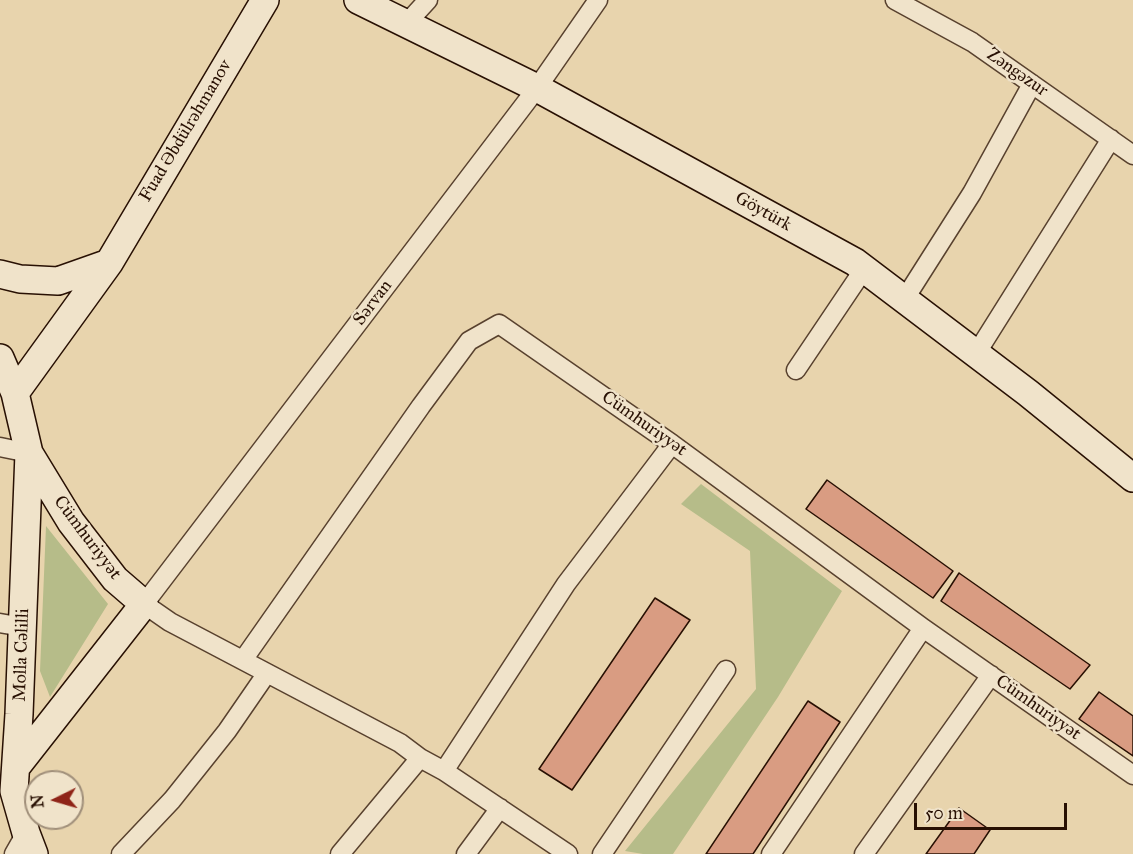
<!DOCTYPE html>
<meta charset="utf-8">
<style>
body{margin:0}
#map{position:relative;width:1133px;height:854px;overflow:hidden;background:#e8d4ad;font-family:"IM FELL Great Primer",serif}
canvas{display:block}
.north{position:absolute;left:24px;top:770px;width:60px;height:60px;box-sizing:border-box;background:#f0e3ca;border:2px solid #a08f7a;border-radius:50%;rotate:265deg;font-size:16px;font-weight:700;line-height:24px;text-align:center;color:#281003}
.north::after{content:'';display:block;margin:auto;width:21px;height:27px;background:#8f2418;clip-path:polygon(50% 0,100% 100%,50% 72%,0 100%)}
.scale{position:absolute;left:914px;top:803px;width:153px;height:27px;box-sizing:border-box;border:3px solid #281003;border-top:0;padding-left:8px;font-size:18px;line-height:21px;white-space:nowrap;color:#281003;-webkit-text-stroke:4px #f0e3ca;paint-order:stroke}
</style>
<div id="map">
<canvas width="1133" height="854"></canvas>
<div class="north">N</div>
<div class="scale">50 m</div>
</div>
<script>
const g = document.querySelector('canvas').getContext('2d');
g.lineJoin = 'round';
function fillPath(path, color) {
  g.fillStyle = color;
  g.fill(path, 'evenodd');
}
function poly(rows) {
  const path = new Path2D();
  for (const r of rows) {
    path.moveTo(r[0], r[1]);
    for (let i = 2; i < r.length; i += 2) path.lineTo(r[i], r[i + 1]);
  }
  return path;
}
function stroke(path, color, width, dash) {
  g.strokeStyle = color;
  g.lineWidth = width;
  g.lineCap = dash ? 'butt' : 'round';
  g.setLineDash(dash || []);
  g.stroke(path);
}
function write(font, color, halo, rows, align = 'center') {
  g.font = font + ' "IM FELL Great Primer",serif';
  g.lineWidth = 5;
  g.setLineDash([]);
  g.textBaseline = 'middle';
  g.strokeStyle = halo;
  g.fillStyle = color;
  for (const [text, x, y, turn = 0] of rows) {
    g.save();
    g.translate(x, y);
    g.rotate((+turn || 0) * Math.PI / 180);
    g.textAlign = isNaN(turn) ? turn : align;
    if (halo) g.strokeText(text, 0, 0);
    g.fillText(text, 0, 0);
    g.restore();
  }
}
fillPath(poly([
 [701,484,842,591,778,697,673,854,643,854,625,851,756,689,750,551,681,504],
 [46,526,108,604,50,697,40,671]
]), '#b6bc89');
const building = poly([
 [827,480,953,571,933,598,806,509,827,480],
 [959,573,1090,665,1070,689,941,601,959,573],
 [655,598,690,620,572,790,539,769,655,598],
 [1099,692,1133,716,1133,756,1079,719,1099,692],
 [808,701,840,722,753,854,706,854,808,701],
 [959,808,990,830,974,854,926,854,959,808]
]);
fillPath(building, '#d99c82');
stroke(building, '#281003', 1.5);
const street = poly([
 [895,0,972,42,1133,155],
 [406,24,428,0],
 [904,300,972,193,1032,84],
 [976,354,1111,139],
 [796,370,864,269],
 [0,447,29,453],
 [0,623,23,627],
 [243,660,421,406,469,341,499,324,672,444,923,628,1133,775],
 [444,771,566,584,672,444],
 [14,854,26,833],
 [121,854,172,800,227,731,267,673],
 [340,854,420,758],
 [466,854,500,808],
 [568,854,444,771,420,758,400,743,170,622,144,604,537,88,598,0],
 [602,854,726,670],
 [771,854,923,628],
 [864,854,991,675]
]);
const secondary = poly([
 [358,0,537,88,855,262,1028,393,1133,478],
 [0,274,20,279,58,281,109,263],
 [0,358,15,393,29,453,71,522,115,579,144,604,17,766],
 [15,393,109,263,265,0],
 [29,453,19,714,14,791,26,833,34,854]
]);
stroke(street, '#58412e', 21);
stroke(secondary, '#281003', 30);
stroke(street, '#f0e3ca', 18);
stroke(secondary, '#f0e3ca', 27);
write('18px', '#281003', '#f0e3ca', [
 ["Zəngəzur",1017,73,35],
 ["Fuad Əbdülrəhmanov",186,131,-59],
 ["Göytürk",763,212,29],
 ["Sərvan",373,303,-53],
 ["Cümhuriyyət",644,424,35],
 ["Cümhuriyyət",87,538,53],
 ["Molla Cəlilli",22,655,-88],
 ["Cümhuriyyət",1038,708,35]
]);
</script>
